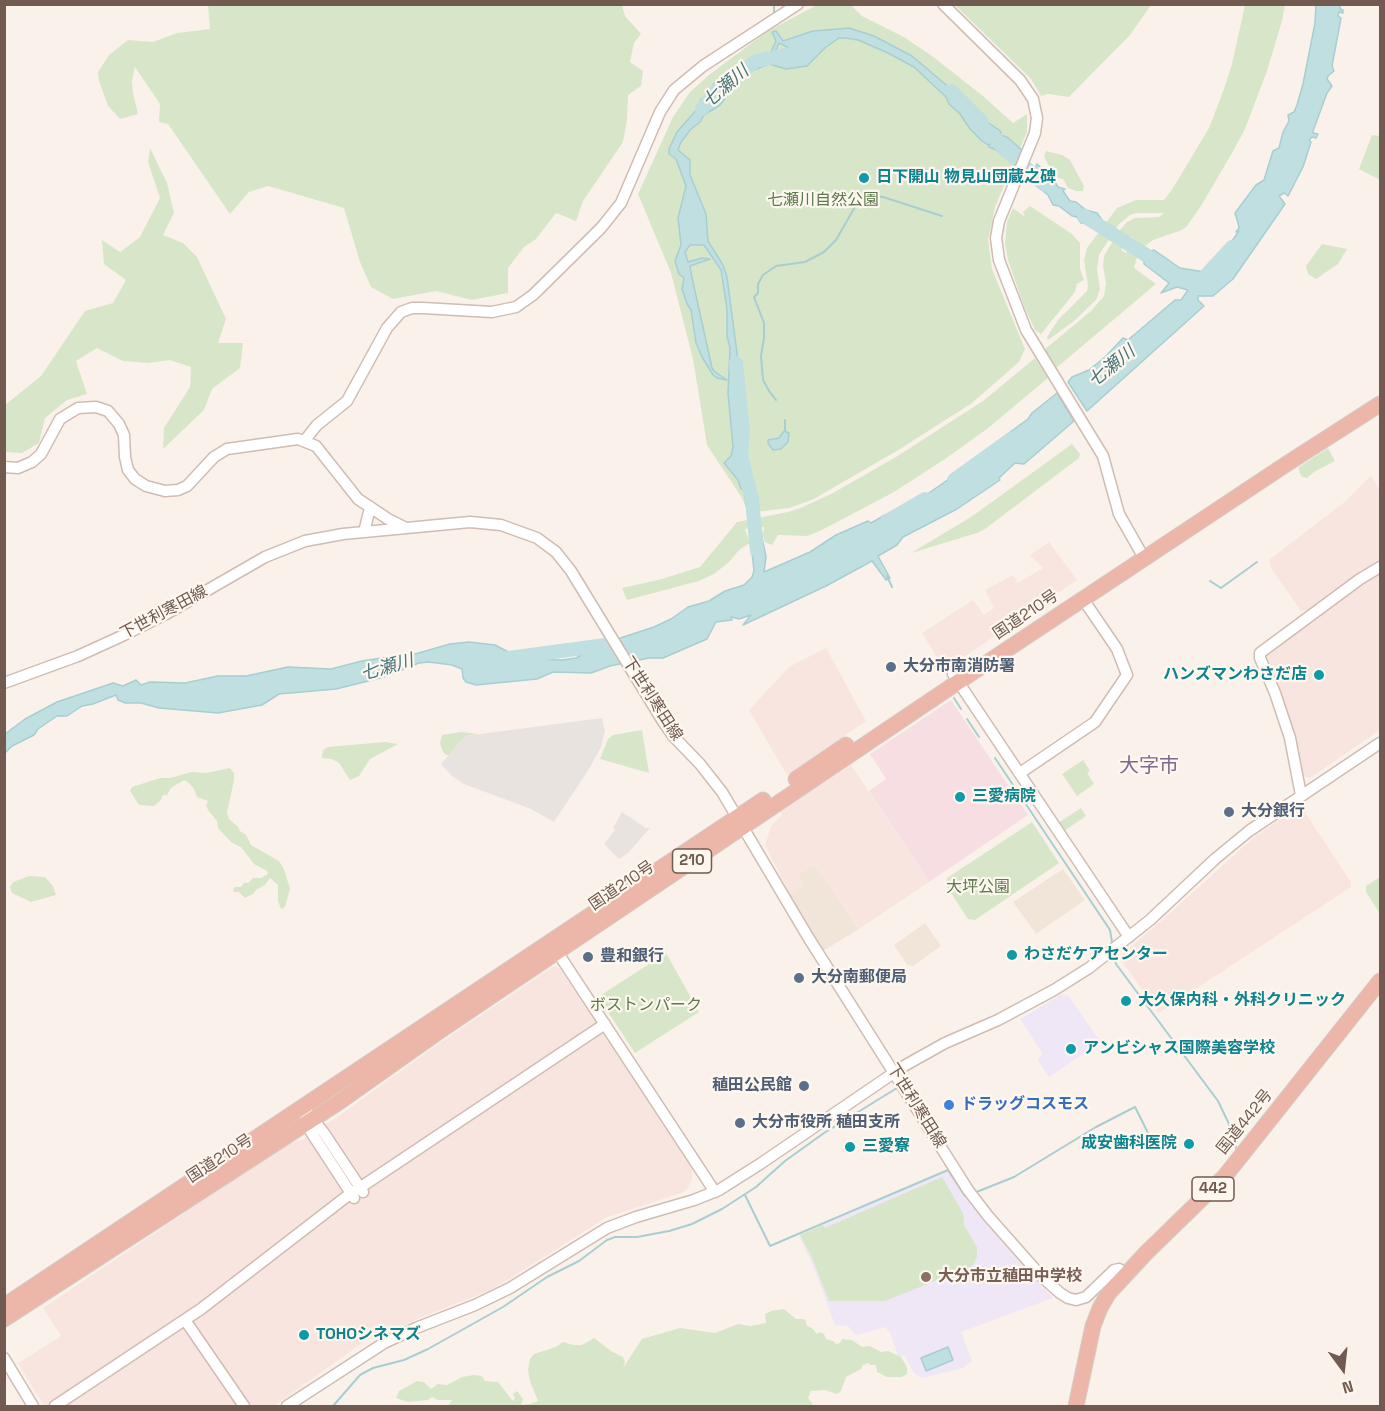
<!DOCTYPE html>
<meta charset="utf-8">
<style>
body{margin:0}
#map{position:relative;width:1385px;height:1411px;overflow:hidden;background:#faf2ea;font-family:"Space Grotesk",sans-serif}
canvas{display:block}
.frame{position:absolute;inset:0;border:6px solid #715a50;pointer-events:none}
.north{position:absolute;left:1313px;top:1339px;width:60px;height:60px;-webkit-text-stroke:4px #fdf7ef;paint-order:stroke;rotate:165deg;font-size:16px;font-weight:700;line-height:24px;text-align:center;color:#715a50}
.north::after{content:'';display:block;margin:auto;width:21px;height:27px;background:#715a50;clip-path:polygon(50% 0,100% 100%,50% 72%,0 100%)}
</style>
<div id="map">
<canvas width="1385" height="1411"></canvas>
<div class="frame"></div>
<div class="north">N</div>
</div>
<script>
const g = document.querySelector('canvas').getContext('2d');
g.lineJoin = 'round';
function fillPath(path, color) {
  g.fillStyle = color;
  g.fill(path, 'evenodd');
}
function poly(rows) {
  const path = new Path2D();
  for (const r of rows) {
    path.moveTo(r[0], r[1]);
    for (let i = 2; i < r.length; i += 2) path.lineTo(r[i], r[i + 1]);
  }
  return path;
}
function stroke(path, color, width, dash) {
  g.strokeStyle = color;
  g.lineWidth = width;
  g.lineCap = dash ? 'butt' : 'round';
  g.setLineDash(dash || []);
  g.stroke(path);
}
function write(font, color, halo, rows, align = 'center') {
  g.font = font + ' "Space Grotesk","Noto Sans JP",sans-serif';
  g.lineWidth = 4.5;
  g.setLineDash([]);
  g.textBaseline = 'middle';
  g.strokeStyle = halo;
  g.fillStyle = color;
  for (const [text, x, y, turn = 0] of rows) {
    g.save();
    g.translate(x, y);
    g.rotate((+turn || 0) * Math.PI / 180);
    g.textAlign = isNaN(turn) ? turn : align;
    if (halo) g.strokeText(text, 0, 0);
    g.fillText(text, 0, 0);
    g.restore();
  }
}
fillPath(poly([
 [814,864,859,929,821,952,789,894,804,886,798,875],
 [1063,869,1085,900,1036,934,1013,902],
 [925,923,941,946,913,966,907,965,894,945]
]), '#f1e4d9');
fillPath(poly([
 [1371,476,1380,491,1380,559,1311,609,1301,611,1272,570,1269,560,1342,504],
 [1049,542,1077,580,945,670,922,633,973,600,984,615,994,608,985,590,1013,575,1018,583,1043,568,1030,555],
 [1380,574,1380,730,1310,778,1302,776,1297,746,1263,653,1371,578],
 [826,648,866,721,787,775,749,710,789,667],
 [851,765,929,882,859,929,814,864,798,875,804,886,792,893,789,892,765,845,771,826,782,815,780,811],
 [1298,807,1302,808,1351,882,1351,887,1159,1013,1158,1012,1119,957,1168,915,1253,838],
 [556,966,559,968,622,1058,692,1168,692,1179,687,1189,682,1193,607,1217,511,1278,488,1291,419,1318,382,1336,365,1341,274,1406,48,1406,42,1403,18,1363,61,1336,43,1308,287,1144,302,1140,343,1113,435,1046,552,967]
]), '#f8e5df');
fillPath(poly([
 [602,718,605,731,601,747,589,769,554,822,531,809,464,784,452,776,441,764,465,736],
 [622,812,646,828,650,828,628,853,619,859,604,844,615,830,613,828]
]), '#e9e3df');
fillPath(poly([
 [1061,995,1067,995,1069,997,1101,1042,1049,1077,1037,1059,1043,1054,1020,1019],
 [949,1169,973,1207,989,1227,1053,1298,961,1332,972,1361,963,1368,922,1378,914,1373,905,1356,898,1356,890,1332,885,1327,856,1335,848,1326,835,1325,811,1261,799,1236]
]), '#efe6f6');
fillPath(poly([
 [951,700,1028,815,929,882,869,791,886,779,870,754]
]), '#f6dee3');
fillPath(poly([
 [208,5,622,5,625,16,641,34,634,43,630,62,643,71,641,86,628,95,627,120,623,142,583,201,576,221,556,213,536,239,524,247,508,268,508,293,472,300,436,291,393,299,371,287,360,262,344,208,268,186,249,192,230,214,168,124,159,122,160,104,135,67,132,81,133,93,138,114,120,119,108,106,99,81,98,72,109,55,128,40,153,42,177,33,210,29],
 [817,5,851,5,862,16,904,37,932,56,983,96,1013,123,1027,114,1027,132,995,207,988,240,992,269,1025,349,1019,362,972,403,900,449,812,500,789,508,748,513,742,498,707,445,693,359,671,273,638,194,673,117,690,92,710,74,768,31],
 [955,5,1151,5,1130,35,1069,97,1048,94,1041,96,1031,79],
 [1245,5,1285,5,1282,21,1267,71,1245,129,1232,153,1201,206,1187,226,1182,230,1153,240,1144,247,1130,236,1121,250,1126,253,1128,251,1137,257,1134,268,1156,284,1055,369,1044,350,1091,311,1104,296,1106,283,1103,266,1104,256,1119,231,1127,222,1135,218,1159,217,1164,213,1137,213,1130,215,1119,224,1099,255,1097,269,1100,289,1096,300,1074,321,1048,340,1047,337,1058,320,1087,291,1088,286,1084,260,1087,248,1117,208,1136,200,1164,200,1173,188,1209,128,1224,89,1232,64],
 [1372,135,1380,136,1380,180,1359,169],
 [150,148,167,183,174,213,163,235,183,243,197,257,226,319,218,343,243,343,240,368,212,389,204,410,163,449,164,428,190,387,191,367,170,360,148,363,123,361,97,348,76,361,87,394,67,400,45,418,39,443,22,453,5,452,5,405,41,376,85,311,113,303,126,280,104,264,102,240,120,252,140,237,160,198,148,162],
 [1046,151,1062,155,1070,160,1084,186,1083,191,1076,191,1068,188,1063,179,1058,178,1053,173,1044,157],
 [1030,206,1072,234,1080,243,1080,269,1084,280,1077,284,1075,292,1041,334,1035,330,1024,306,1008,260,1005,244,1007,222,1013,208,1025,217,1023,212],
 [1322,244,1347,249,1338,264,1316,279,1308,274,1306,266],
 [1035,358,1048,378,987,429,945,459,894,492,820,531,807,536,778,535,772,545,765,542,762,532,764,531,764,527,745,529,750,543,739,550,730,561,714,574,699,581,627,600,622,588,662,579,700,567,737,522,788,512,803,507,833,493,896,457,983,401],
 [1072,444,1080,454,1079,458,985,529,977,533,911,553,971,517],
 [1328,448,1335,461,1314,472,1307,478,1302,477,1299,472,1299,467],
 [642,730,649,773,600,759,608,739,613,735],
 [461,732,478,734,465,736,449,755,446,755,443,752,440,743,442,735],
 [385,742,398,744,370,759,359,776,350,780,339,763,332,759,322,758,322,755,323,750,328,747],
 [1083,760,1090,771,1087,773,1094,784,1077,796,1062,774],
 [230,768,234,773,234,780,227,813,229,819,238,827,240,831,246,835,251,845,279,861,284,869,290,889,285,907,281,909,278,901,278,885,270,878,265,885,256,890,253,894,245,898,239,892,234,892,233,890,235,887,241,887,244,883,248,883,253,878,261,878,268,874,267,871,254,864,241,847,232,843,218,828,217,821,208,810,206,805,208,801,197,797,194,789,189,783,184,780,171,788,167,795,163,795,161,800,154,806,139,805,130,791,132,787,160,778,170,778,191,772,206,773],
 [1081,808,1086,816,1064,831,1058,823],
 [1032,822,1059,863,975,920,968,919,945,884,947,878],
 [29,876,45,877,53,886,56,895,31,902,12,893,10,887,13,882],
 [1380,877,1380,914,1366,892,1366,886],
 [666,953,699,1012,635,1053,598,997],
 [942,1177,963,1213,964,1225,977,1247,977,1257,972,1266,885,1301,829,1301,812,1258,800,1235,823,1225,825,1228],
 [784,1309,796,1319,804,1319,806,1321,806,1325,813,1329,817,1334,819,1332,824,1334,826,1339,833,1341,836,1344,840,1343,842,1339,852,1340,862,1347,870,1346,881,1352,888,1351,901,1357,907,1367,907,1374,902,1377,887,1377,877,1372,876,1365,870,1365,868,1363,863,1365,861,1369,846,1377,841,1391,837,1394,825,1390,811,1391,808,1398,814,1406,448,1406,452,1400,438,1400,432,1397,428,1400,408,1402,396,1398,399,1391,417,1381,424,1382,431,1389,438,1384,447,1385,462,1377,474,1375,482,1376,485,1381,498,1382,513,1401,515,1398,513,1394,517,1391,523,1399,521,1405,530,1404,538,1401,530,1381,528,1370,530,1359,534,1354,556,1347,563,1342,573,1345,582,1345,594,1338,611,1351,623,1357,625,1362,623,1368,642,1339,680,1328,715,1333,738,1324,750,1326,761,1324,766,1323,765,1314,771,1311]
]), '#d7e6c9');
const water = poly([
 [1316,5,1340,5,1340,9,1343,10,1343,13,1339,12,1338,16,1341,18,1332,66,1334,71,1328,76,1327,79,1332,86,1327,93,1313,131,1313,133,1318,134,1316,138,1312,137,1309,140,1311,142,1303,167,1288,196,1284,193,1279,196,1285,204,1233,279,1213,296,1198,296,1198,300,1204,306,1087,411,1068,382,1072,377,1089,370,1105,357,1123,338,1128,340,1175,300,1181,300,1188,290,1177,287,1161,293,1169,283,1144,264,1144,261,1128,250,1134,241,1151,251,1154,250,1180,268,1211,273,1220,264,1221,261,1215,265,1239,231,1236,232,1239,228,1238,223,1235,213,1256,185,1264,180,1273,151,1279,148,1283,132,1289,121,1288,115,1294,112,1297,105,1303,84,1315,23,1316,5],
 [849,28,874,36,912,56,951,89,970,110,999,130,1001,132,1000,135,1007,137,1022,150,1020,155,1008,149,1016,164,1015,166,1006,154,989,147,990,144,988,145,982,141,970,129,960,114,949,104,946,97,914,67,888,53,858,40,845,38,839,38,826,47,807,66,786,69,769,64,744,74,720,105,704,115,700,122,691,129,681,142,678,150,690,160,690,175,706,214,708,241,723,265,727,277,737,353,740,408,738,417,744,429,739,449,738,466,746,485,750,489,753,488,755,504,746,505,744,489,741,489,738,480,724,463,731,456,733,447,728,393,730,348,727,336,727,309,721,270,704,245,690,245,685,252,688,262,702,258,710,259,690,266,691,273,712,368,714,371,727,380,717,378,713,375,702,357,696,343,691,310,687,304,682,289,684,278,679,274,675,261,681,245,678,218,686,186,676,159,669,154,669,149,677,132,698,108,701,99,717,94,726,87,731,80,726,79,713,84,737,67,752,61,768,59,776,41,772,32,776,31,783,41,813,31,849,28],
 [779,43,793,50,793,55,782,60,772,59,779,43],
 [1037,164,1052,177,1058,187,1065,189,1063,191,1070,201,1076,202,1086,210,1097,213,1102,220,1096,230,1091,224,1081,223,1077,217,1072,216,1059,206,1053,205,1048,195,1034,184,1028,183,1037,164],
 [1057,393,1074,421,1024,464,1015,463,999,478,1000,480,957,509,903,537,897,545,878,556,890,578,886,580,872,561,826,586,743,625,751,615,739,619,731,617,732,620,716,622,707,639,663,658,649,658,610,666,591,673,553,672,537,679,476,685,466,682,463,678,462,669,452,665,429,662,419,663,384,677,336,689,279,694,262,705,218,713,159,708,141,703,125,703,118,700,116,695,93,704,82,706,67,716,57,716,38,729,34,735,12,746,5,753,5,734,25,719,57,702,113,683,123,686,136,680,141,685,150,682,185,683,218,676,246,676,288,667,331,669,362,661,388,657,401,658,450,644,469,642,495,645,522,659,562,660,576,658,599,645,654,627,671,619,688,607,709,601,725,591,744,585,752,577,754,571,750,534,761,532,766,557,764,572,810,552,836,535,868,521,871,523,885,515,889,518,909,510,910,506,962,470,972,468,986,460,994,453,1002,438,1028,419,1032,413,1057,393],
 [784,431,789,433,788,442,781,449,773,450,768,443,768,440,779,438,784,431],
 [948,1347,953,1360,926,1371,921,1358,948,1347]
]);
fillPath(water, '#c0dfe1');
stroke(water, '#a8ced2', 1.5);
stroke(poly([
 [774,12,774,4],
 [776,400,769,391,763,380,761,356,764,338,764,323,754,297,758,293,758,284,763,275,776,266,805,262,824,252,836,240,856,205,870,197,883,197,942,216],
 [785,431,785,420],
 [887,576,892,587],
 [1210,581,1221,588,1257,562],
 [954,698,961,709],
 [967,719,979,737],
 [995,758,1110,930,1112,942],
 [1114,957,1116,964,1218,1101,1229,1124,1237,1151],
 [974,1193,1014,1177,1096,1127,1135,1107,1150,1137],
 [745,1195,770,1246,948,1170,965,1196,969,1195],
 [333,1406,360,1375,373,1368,404,1360,428,1349,503,1307,547,1277,579,1261,607,1240,615,1237,637,1237,669,1231,692,1224,722,1209,756,1187,785,1161,824,1133,897,1088]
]), '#a8ced2', 2);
stroke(poly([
 [951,91,982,122],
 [702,109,718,89,756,61,800,52,809,47],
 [996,139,1003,148,1046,185],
 [1084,216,1146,255],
 [1196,286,1232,247],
 [736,363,743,431,741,455,752,500,757,551],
 [954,480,1011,439],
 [887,521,925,499],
 [501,659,613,644]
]), '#c0dfe1', 14);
const secondary = poly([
 [943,4,1020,80,1033,99,1037,118,1035,133,999,221,996,238,999,260,1026,330,1103,456,1119,514,1144,558],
 [305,440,317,425,347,401,387,328,401,312,412,308,423,308,492,312,516,307,533,295,601,228,621,203,660,112,674,90,703,66,798,4],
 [4,467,18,468,32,462,41,454,60,419,78,408,96,407,108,411,119,424,124,435,125,457,128,470,135,479,146,486,165,491,178,490,187,486,214,457,227,449,298,439,316,446,358,499,388,519,404,527],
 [364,532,370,508],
 [953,674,1129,937],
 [4,683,78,656,124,635,166,614,265,557,305,541,343,534,470,522,501,525,537,538,556,552,571,571,662,720,673,736,700,764,722,792,808,937,968,1190,988,1216,1042,1277,1060,1293,1068,1298,1076,1300,1086,1297,1114,1270,1119,1269,1125,1274],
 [1020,773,1095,722,1127,675,1117,649,1083,599],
 [1301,795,1290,738,1275,693,1260,658,1260,653,1360,579,1380,567],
 [554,947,715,1192],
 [309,1114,324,1133,363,1192],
 [305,1116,311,1132,354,1198],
 [185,1320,244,1406],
 [4,1358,33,1406],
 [55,1406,201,1309,346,1197,605,1024],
 [287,1406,384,1343,416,1328,475,1305,510,1288,607,1228,636,1217,694,1200,719,1190,760,1164,904,1066,945,1043,998,1020,1054,990,1089,968,1150,920,1215,859,1249,831,1380,743]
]);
const highway = poly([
 [796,779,846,745],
 [4,1306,763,800],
 [4,1319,339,1102,441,1030,958,682,1288,463,1380,404],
 [1076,1406,1093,1326,1100,1308,1108,1294,1146,1253,1225,1176,1380,981]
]);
stroke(secondary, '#cfbcb2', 13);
stroke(highway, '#d4ceca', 17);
stroke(secondary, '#fff', 10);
stroke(highway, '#ecb6a9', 15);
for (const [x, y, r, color] of [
 [864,178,6,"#0f9aa8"],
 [891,667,6,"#5c6f8a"],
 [1319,675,6,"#0f9aa8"],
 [960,797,6,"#0f9aa8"],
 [1229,812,6,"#5c6f8a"],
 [1012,955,6,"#0f9aa8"],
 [588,957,6,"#5c6f8a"],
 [799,978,6,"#5c6f8a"],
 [1126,1001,6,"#0f9aa8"],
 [1071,1049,6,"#0f9aa8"],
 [804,1086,6,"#5c6f8a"],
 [949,1105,6,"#3f7fe0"],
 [740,1123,6,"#5c6f8a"],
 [1189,1144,6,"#0f9aa8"],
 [850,1147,6,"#0f9aa8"],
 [926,1277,6,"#8d6e63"],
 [304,1335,6,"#0f9aa8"]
]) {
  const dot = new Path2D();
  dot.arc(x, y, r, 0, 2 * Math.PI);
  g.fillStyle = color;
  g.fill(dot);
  stroke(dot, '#fdf7ef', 2);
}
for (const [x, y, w] of [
 [692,861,39],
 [1213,1189,42]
]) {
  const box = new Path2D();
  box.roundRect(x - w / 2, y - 12, w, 24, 4.5);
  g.fillStyle = '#fdf7ef';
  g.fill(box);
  stroke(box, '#715a50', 1.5);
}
write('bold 15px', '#715a50', null, [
 ["210",692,861],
 ["442",1213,1189]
]);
write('bold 16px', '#0d838f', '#fdf7ef', [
 ["日下開山 物見山団蔵之碑",876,178],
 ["ハンズマンわさだ店",1307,675,"right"],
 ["三愛病院",972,797],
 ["わさだケアセンター",1024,955],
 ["大久保内科・外科クリニック",1138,1001],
 ["アンビシャス国際美容学校",1083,1049],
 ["成安歯科医院",1177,1144,"right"],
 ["三愛寮",862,1147],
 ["TOHOシネマズ",316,1335]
], 'left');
write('16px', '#5d7a4d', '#fdf7ef', [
 ["七瀬川自然公園",823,201],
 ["大坪公園",978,888],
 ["ボストンパーク",646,1006]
]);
write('16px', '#715a50', '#fdf7ef', [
 ["下世利寒田線",164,613,-28],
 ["国道210号",1026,615,-34],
 ["下世利寒田線",652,699,57],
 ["国道210号",622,886,-34],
 ["下世利寒田線",916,1106,58],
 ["国道442号",1245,1122,-51],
 ["国道210号",220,1159,-33]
]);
write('bold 16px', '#4e5e75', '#fdf7ef', [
 ["大分市南消防署",903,667],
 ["大分銀行",1241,812],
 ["豊和銀行",600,957],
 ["大分南郵便局",811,978],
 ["稙田公民館",792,1086,"right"],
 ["大分市役所 稙田支所",752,1123]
], 'left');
write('bold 16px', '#366cbe', '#fdf7ef', [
 ["ドラッグコスモス",961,1105]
], 'left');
write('bold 16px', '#785e54', '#fdf7ef', [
 ["大分市立稙田中学校",938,1277]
], 'left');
write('italic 18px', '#49767b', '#fdf7ef', [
 ["七瀬川",726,87,-41],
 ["七瀬川",1112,367,-39],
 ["七瀬川",387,668,-16]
]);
write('20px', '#7e688c', '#fdf7ef', [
 ["大字市",1149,767]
]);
</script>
